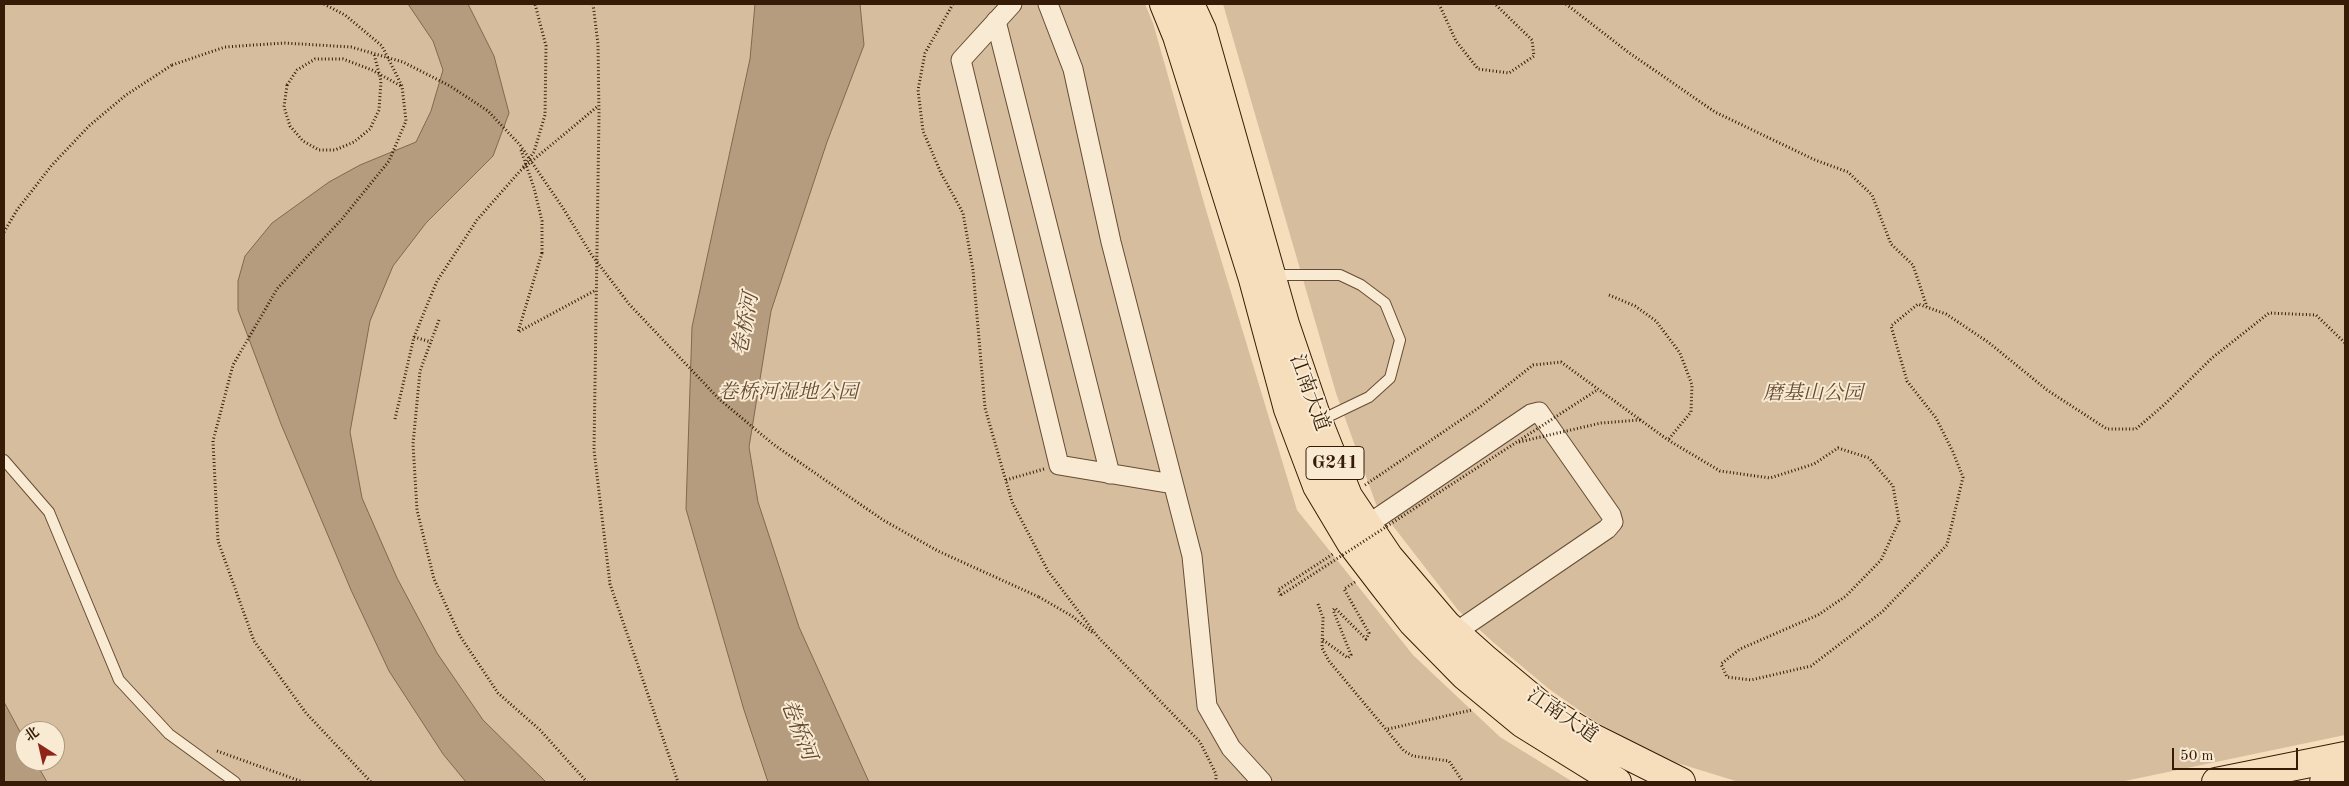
<!DOCTYPE html>
<meta charset="utf-8">
<style>
body{margin:0}
#map{position:relative;width:2349px;height:786px;overflow:hidden;background:#f6debc;font-family:"Old Standard TT","Noto Serif SC",serif}
canvas{display:block}
.frame{position:absolute;inset:0;border:5px solid #361c06;pointer-events:none}
.north{position:absolute;left:15px;top:721px;width:50px;height:50px;box-sizing:border-box;background:#f9ead3;border:1px solid #ab9881;border-radius:50%;rotate:325deg;font-size:14px;font-weight:700;line-height:20px;text-align:center;color:#361c06}
.north::after{content:'';display:block;margin:auto;width:18px;height:22px;background:#8f2418;clip-path:polygon(50% 0,100% 100%,50% 72%,0 100%)}
.scale{position:absolute;left:2172px;top:748px;width:126px;height:22px;box-sizing:border-box;border:2px solid #361c06;border-top:0;padding-left:6px;font-size:15px;line-height:18px;white-space:nowrap;color:#361c06;-webkit-text-stroke:4px #f9ead3;paint-order:stroke}
</style>
<div id="map">
<canvas width="2349" height="786"></canvas>
<div class="frame"></div>
<div class="north">北</div>
<div class="scale">50 m</div>
</div>
<script>
const g = document.querySelector('canvas').getContext('2d');
g.lineJoin = 'round';
function fillPath(path, color) {
  g.fillStyle = color;
  g.fill(path, 'evenodd');
}
function poly(rows) {
  const path = new Path2D();
  for (const r of rows) {
    path.moveTo(r[0], r[1]);
    for (let i = 2; i < r.length; i += 2) path.lineTo(r[i], r[i + 1]);
  }
  return path;
}
function stroke(path, color, width, dash) {
  g.strokeStyle = color;
  g.lineWidth = width;
  g.lineCap = dash ? 'butt' : 'round';
  g.setLineDash(dash || []);
  g.stroke(path);
}
function write(font, color, halo, rows, align = 'center') {
  g.font = font + ' "Old Standard TT","Noto Serif SC",serif';
  g.lineWidth = 4;
  g.setLineDash([]);
  g.textBaseline = 'middle';
  g.strokeStyle = halo;
  g.fillStyle = color;
  for (const [text, x, y, turn = 0] of rows) {
    g.save();
    g.translate(x, y);
    g.rotate((+turn || 0) * Math.PI / 180);
    g.textAlign = isNaN(turn) ? turn : align;
    if (halo) g.strokeText(text, 0, 0);
    g.fillText(text, 0, 0);
    g.restore();
  }
}
fillPath(poly([
 [4,4,1145,4,1153,23,1206,210,1297,510,1413,655,1500,737,1573,782,4,782],
 [25,731,55,731,55,761,25,761],
 [1223,4,2345,4,2345,735,2120,782,1739,782,1661,758,1593,720,1549,689,1494,643,1458,610,1376,504,1336,393]
]), '#d5bd9d');
const water = poly([
 [408,4,468,4,494,56,509,113,493,156,426,223,393,266,370,321,350,432,362,498,397,578,437,653,483,720,546,782,466,782,443,754,389,671,351,590,281,424,238,310,238,281,245,256,272,223,329,182,360,165,416,142,431,111,443,70,433,41,408,4],
 [755,4,860,4,864,45,827,142,771,311,749,447,758,502,799,627,869,782,768,782,744,710,686,509,692,327,750,59,755,4],
 [4,702,25,741,25,761,35,761,47,782,4,782,4,702]
]);
fillPath(water, '#b59c7e');
stroke(water, '#82694e', 1);
const lane = poly([
 [1273,275,1340,275,1361,285,1385,303,1400,340,1390,378,1369,397,1319,421],
 [4,460,49,512,119,680,169,734,235,782]
]);
const street = poly([
 [1012,4,961,60,1059,465,1173,484],
 [1048,4,1073,69,1111,242,1192,556,1207,706,1231,748,1262,782],
 [996,21,1110,474],
 [1367,525,1531,414,1539,412,1611,515,1613,522,1607,529,1456,632]
]);
const highway = poly([
 [1164,4,1177,36,1253,279,1288,409,1317,486,1351,543,1384,586,1413,623,1465,676,1522,723,1617,782],
 [1190,4,1202,30,1285,324,1318,421,1348,496,1389,557,1447,625,1484,658,1544,708,1591,737,1681,782],
 [2216,782,2345,756],
 [2324,782,2345,778]
]);
stroke(lane, '#664c34', 12);
stroke(street, '#664c34', 21);
stroke(highway, '#361c06', 30);
stroke(poly([
 [324,4,345,15,382,46,402,86,406,121,389,161,342,219,277,289,233,365,213,441,218,541,254,641,306,713,371,782],
 [593,4,598,44,599,115,594,450,610,584,678,782],
 [953,4,925,53,918,90,923,131,941,173,963,213,973,270,985,408,1012,502,1048,571,1098,637,1200,742,1216,774,1216,782],
 [1439,4,1456,41,1478,69,1509,73,1534,56,1532,40,1495,4],
 [1566,4,1628,52,1715,112,1815,160,1848,172,1872,195,1891,244,1913,265,1927,307],
 [287,85,297,70,315,59,343,59,372,70,401,86],
 [523,167,534,152,545,115,546,46,535,4],
 [4,232,17,210,52,165,89,126,126,95,172,65],
 [542,253,518,332,596,290],
 [1609,295,1635,306,1656,321,1680,353,1692,385,1691,412,1668,440],
 [439,320,420,371,413,444,417,510,434,579,460,636,498,693,540,730,587,782],
 [414,337,431,342],
 [395,419,414,337,437,281,477,220,520,171,598,106],
 [1006,480,1044,469],
 [1365,485,1480,407,1533,365,1561,362,1668,440,1720,471,1770,478,1814,464,1838,448,1869,458,1893,486,1899,521,1881,560,1846,596,1818,615,1740,649,1721,664,1727,677,1751,680,1811,666,1882,612,1947,545,1963,477,1953,452,1936,418,1907,381,1891,326,1918,304,1946,314,1988,342,2047,390,2107,429,2136,429,2164,405,2212,358,2269,313,2316,315,2345,343],
 [1281,595,1278,590,1333,554],
 [1039,597,1072,616,1093,633],
 [1318,604,1323,618,1322,648,1329,661,1404,751,1413,756,1449,761,1463,782],
 [1323,640,1348,658,1351,655,1333,610,1335,608,1366,639,1369,633,1344,589,1355,582],
 [1388,729,1472,710],
 [217,751,303,782]
]), '#361c06', 3, [1, 2.5]);
stroke(lane, '#f9ead3', 10);
stroke(street, '#f9ead3', 19);
stroke(highway, '#f6debc', 28);
stroke(poly([
 [172,65,225,47,284,43,351,47,403,62,450,86,488,111,520,145,563,208,591,254,629,304,719,399,773,444,883,520,938,551,1039,597],
 [287,85,284,107,290,126,303,141,319,150,335,150,354,142,370,129,379,110,381,81,374,54],
 [521,150,534,188,542,221,542,253],
 [1519,442,1601,423,1640,420],
 [1281,595,1597,390]
]), '#361c06', 3, [1, 2.5]);
for (const [x, y, w] of [
 [1335,463,58]
]) {
  const box = new Path2D();
  box.roundRect(x - w / 2, y - 16.5, w, 33, 4);
  g.fillStyle = '#f9ead3';
  g.fill(box);
  stroke(box, '#361c06', 1);
}
write('bold 19px', '#361c06', null, [
 ["G241",1335,463]
]);
write('italic 20px', '#664c33', '#f9ead3', [
 ["卷桥河湿地公园",788,393],
 ["磨基山公园",1813,394]
]);
write('20px', '#361c06', '#f9ead3', [
 ["江南大道",1309,393,70],
 ["江南大道",1562,716,34]
]);
write('italic 21px', '#624930', '#f9ead3', [
 ["卷桥河",746,324,-79],
 ["卷桥河",798,730,69]
]);
</script>
